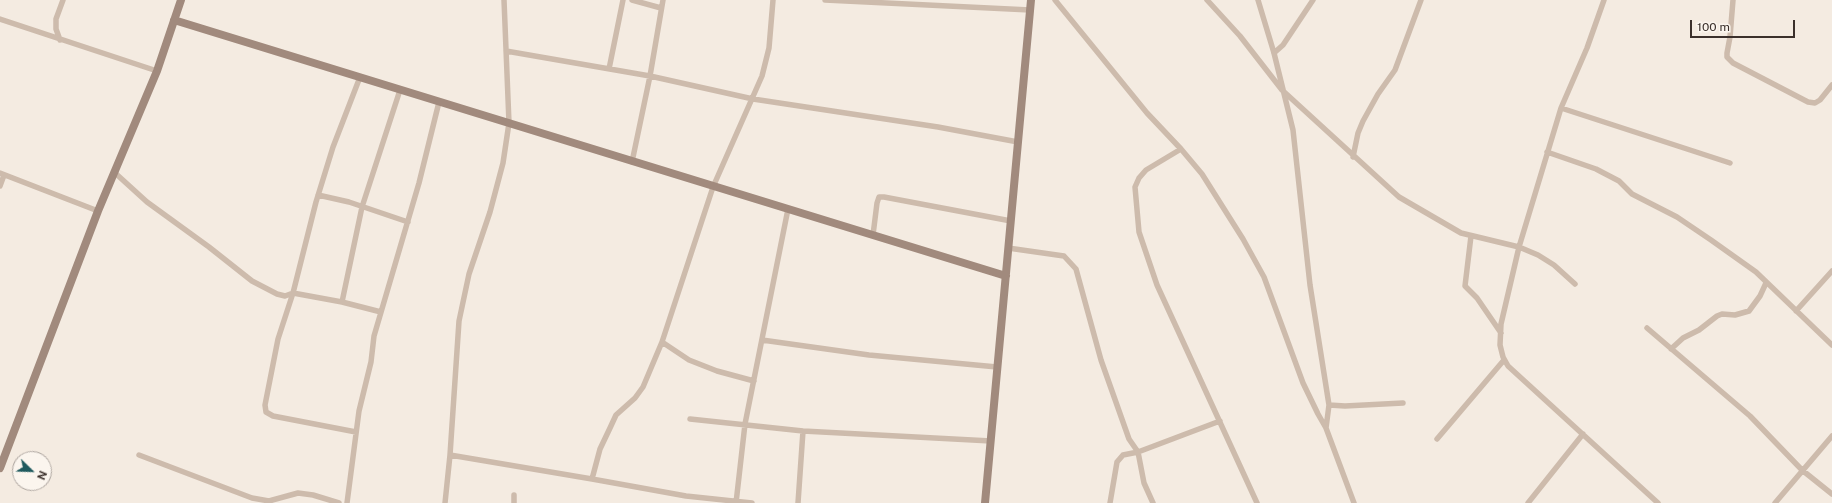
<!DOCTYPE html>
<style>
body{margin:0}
#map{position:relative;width:1832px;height:503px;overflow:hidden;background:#f4ebe1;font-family:"Public Sans",sans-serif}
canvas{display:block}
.north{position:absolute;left:12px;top:451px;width:40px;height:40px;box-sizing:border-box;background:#fbf5ee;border:1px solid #aea6a0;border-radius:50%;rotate:113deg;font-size:11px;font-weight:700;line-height:16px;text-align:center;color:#3b302b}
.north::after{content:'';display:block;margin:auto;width:14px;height:18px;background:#1f5a5e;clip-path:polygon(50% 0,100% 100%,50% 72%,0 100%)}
.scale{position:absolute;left:1690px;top:20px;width:105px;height:18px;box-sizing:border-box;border:2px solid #3b302b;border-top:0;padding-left:5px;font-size:12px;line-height:14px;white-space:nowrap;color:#3b302b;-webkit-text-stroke:3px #fbf5ee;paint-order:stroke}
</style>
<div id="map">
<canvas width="1832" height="503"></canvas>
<div class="north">N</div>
<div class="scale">100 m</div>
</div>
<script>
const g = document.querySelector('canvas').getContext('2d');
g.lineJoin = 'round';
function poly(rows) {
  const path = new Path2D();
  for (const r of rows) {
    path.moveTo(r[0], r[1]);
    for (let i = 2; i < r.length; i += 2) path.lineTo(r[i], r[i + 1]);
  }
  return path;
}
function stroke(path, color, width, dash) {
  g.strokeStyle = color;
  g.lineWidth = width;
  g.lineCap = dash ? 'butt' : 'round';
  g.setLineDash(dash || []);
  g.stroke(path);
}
stroke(poly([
 [632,0,661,8],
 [825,0,1030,10],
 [1055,0,1147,113,1181,149,1202,174,1243,239,1264,277,1303,383,1318,414,1326,428,1354,503],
 [1207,0,1240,36,1282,90,1399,197,1461,233,1519,247,1538,255,1554,265,1575,284],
 [1258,0,1274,53,1293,130,1310,285,1329,405,1326,428],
 [1604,0,1587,48,1561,108,1519,247,1501,324,1500,345,1503,357,1508,366,1658,503],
 [1733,0,1730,37,1727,53,1727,57,1733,63,1808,102,1815,103,1820,100,1832,85],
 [0,19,157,71],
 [60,40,56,29,56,19,63,0],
 [506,51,650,76,753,99,938,127,1018,142],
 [1274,53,1283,45,1313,0],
 [609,69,623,0],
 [1561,108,1730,163],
 [1181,149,1146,170,1139,178,1135,187,1139,232,1157,285,1257,503],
 [1547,152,1596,169,1619,181,1632,194,1677,217,1711,240,1756,272,1832,345],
 [1353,157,1358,133,1363,121,1378,94,1395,70,1421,0],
 [632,162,650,76,663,0],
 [114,172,147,202,209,247,252,281,277,294,285,296,293,293,342,302,381,312],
 [0,173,98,211],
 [0,186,4,175],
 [318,195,349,202,408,222],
 [873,235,877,203,879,197,884,197,1011,221],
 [1471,236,1465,286,1477,298,1501,333],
 [1008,248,1064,256,1076,269,1101,360,1129,439,1138,452,1144,483,1153,503],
 [342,302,362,207,400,90],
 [1796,311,1832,271],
 [1647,328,1750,416,1802,470,1832,494],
 [762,340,869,355,997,367],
 [1671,349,1683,338,1699,330,1717,316,1722,314,1735,315,1749,311,1760,296,1766,283],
 [754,381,717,371,689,360,662,342,713,187,762,76,769,48,773,0],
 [1329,405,1345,406,1403,403],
 [690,419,803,431,991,441],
 [356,432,273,416,266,412,265,405,278,339,293,293,316,202,333,147,360,77],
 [1437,439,1504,360],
 [139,455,252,498,269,501,298,493,313,495,339,503],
 [450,455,592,479,686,496,752,503],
 [592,479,600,449,610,428,616,415,635,398,643,387,662,342],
 [347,503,359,411,371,362,374,336,419,183,439,102],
 [445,503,450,455,459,321,469,274,490,212,503,163,509,123,504,0],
 [514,503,514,495],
 [736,503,745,424,788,209],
 [798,503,803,431],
 [1110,503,1117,462,1123,455,1138,452,1220,421],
 [1528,503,1583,434],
 [1775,503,1832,436]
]), '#cdbbac', 5.5);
stroke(poly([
 [174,20,1006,276],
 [0,468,98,211,157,71,181,0],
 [985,503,1031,0]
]), '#a18a7d', 8);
</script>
